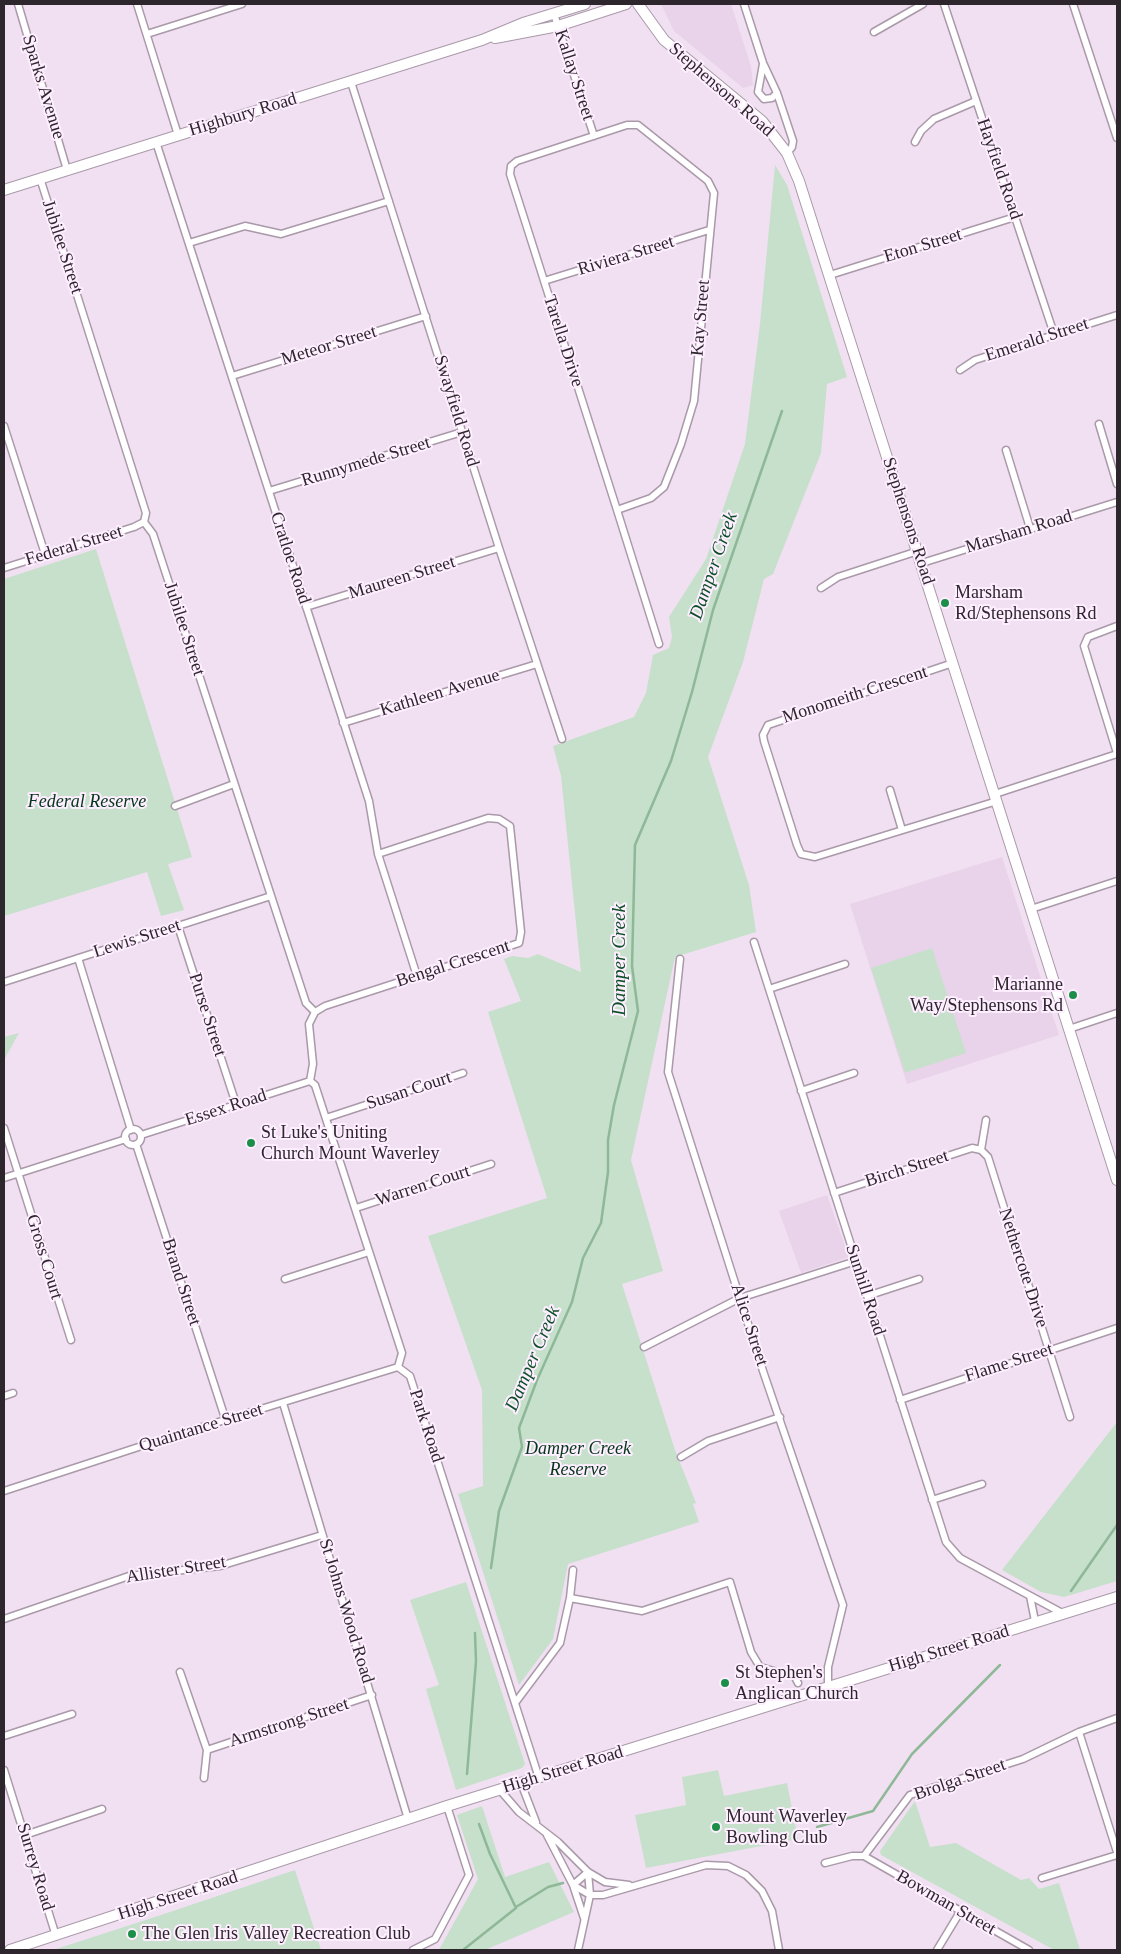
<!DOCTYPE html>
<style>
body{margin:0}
#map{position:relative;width:1121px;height:1954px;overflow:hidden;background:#f1e0f1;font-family:Georgia,serif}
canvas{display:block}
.frame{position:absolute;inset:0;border:5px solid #2d272d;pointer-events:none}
</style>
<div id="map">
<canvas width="1121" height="1954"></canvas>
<div class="frame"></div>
</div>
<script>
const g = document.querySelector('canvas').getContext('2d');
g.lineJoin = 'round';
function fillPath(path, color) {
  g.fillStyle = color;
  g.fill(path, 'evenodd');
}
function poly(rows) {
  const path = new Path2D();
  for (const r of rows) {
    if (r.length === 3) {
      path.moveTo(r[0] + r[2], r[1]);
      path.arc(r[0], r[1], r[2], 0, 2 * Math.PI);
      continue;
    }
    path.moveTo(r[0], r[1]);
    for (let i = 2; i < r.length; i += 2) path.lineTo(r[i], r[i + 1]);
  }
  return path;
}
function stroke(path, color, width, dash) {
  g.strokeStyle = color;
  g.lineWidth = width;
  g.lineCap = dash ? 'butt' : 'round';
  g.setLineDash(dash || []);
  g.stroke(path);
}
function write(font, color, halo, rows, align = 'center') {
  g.font = font + ' Georgia,serif';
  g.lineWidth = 4;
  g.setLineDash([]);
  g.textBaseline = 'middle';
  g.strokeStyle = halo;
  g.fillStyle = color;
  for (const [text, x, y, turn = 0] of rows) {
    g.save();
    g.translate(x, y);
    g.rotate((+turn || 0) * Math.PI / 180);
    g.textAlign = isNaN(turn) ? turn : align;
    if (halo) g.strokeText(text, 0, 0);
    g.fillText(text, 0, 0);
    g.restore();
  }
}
fillPath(poly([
 [661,4,731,4,751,66,753,85,743,88,674,31],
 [1002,857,1059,1035,907,1084,850,904],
 [827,1195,849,1257,801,1273,779,1211]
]), '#e9d3ea');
fillPath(poly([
 [775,165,787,185,847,377,827,384,821,453,773,574,764,579,743,662,708,757,749,885,756,932,675,957,631,1160,663,1271,622,1284,675,1450,696,1503,693,1504,699,1522,568,1564,553,1639,519,1685,458,1494,483,1486,482,1390,428,1236,547,1198,488,1012,521,1001,504,959,512,956,528,958,538,954,581,972,561,776,553,746,634,717,646,693,653,655,669,648,672,637,669,617,706,559,745,444,760,324],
 [96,549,192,857,168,864,184,910,161,916,147,872,4,916,4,579],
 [932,948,966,1053,905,1073,871,968],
 [19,1033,4,1060,4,1037],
 [1117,1422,1117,1581,1064,1597,1041,1592,1002,1570],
 [466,1582,525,1764,522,1768,456,1790,426,1689,439,1685,410,1600],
 [718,1770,724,1796,787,1783,798,1839,646,1868,635,1815,686,1805,682,1777],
 [915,1801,930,1847,956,1843,1021,1880,1029,1878,1039,1889,1059,1883,1080,1950,1054,1950,881,1855,880,1851],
 [482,1806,505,1877,549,1862,574,1912,485,1950,437,1950,440,1948,478,1879,457,1815],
 [295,1870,321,1950,53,1950,155,1917]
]), '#c6e0cb');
stroke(poly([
 [491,1568,499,1511,522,1447,519,1428,537,1380,572,1302,583,1258,601,1223,608,1172,608,1140,614,1105,638,1011,632,966,635,845,671,761,692,692,713,610,782,411],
 [1071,1591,1117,1525],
 [467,1774,476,1661,475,1633],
 [817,1827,873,1811,912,1754,1000,1665],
 [516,1907,548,1887,563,1883],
 [463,1950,516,1908,490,1854,479,1824]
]), '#8eb897', 2.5);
const street = poly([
 [18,4,67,170],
 [137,4,178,135],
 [744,4,763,63,777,93,793,141,792,147,787,153],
 [944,4,1054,334],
 [1073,4,1117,138],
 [554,14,594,136],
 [874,32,923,4],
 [147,34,242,4],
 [763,64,758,92,764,99,772,98,777,93],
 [351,82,499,548,562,739],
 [156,142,369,801,378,854,417,976],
 [915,142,921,131,934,119,976,101],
 [40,178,146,513,144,522],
 [189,243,245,226,281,234,389,201],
 [830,275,1015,217],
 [544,281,709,230],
 [960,370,975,360,1117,315],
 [232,376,426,316],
 [1099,424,1117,484],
 [4,426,45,554],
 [1006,450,1030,528],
 [269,491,462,432],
 [617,510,651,498,664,487,681,444,694,401,714,193,708,181,638,125,627,125,517,161,511,166,510,174,617,510,659,644],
 [144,522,153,534,306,1003,315,1012,309,1024,313,1064,310,1081],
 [922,563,1117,502],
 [4,568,134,527,144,522],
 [821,588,838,577,918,551],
 [306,607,499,548],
 [1117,626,1088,637,1084,646,1117,753],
 [953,663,768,725,763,735,764,741,797,845,801,854,815,857,997,801],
 [343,723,537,664],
 [890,790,902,830],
 [995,794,1117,754],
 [175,806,234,784],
 [1031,909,1117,881],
 [178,926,236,1104],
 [754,942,946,1542,960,1558,1062,1613],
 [78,958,131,1130],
 [680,959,668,1072,763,1371,843,1605,828,1667,828,1687],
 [4,982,271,896],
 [769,989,845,964],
 [315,1012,325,1006,519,943,521,932,510,826,499,819,488,818,378,854],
 [1069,1029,1117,1013],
 [310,1081,315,1085,402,1353,398,1367,410,1376,539,1778],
 [801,1091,854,1073],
 [326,1118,463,1073],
 [4,1128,71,1340],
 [133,1137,8],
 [141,1135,310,1081],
 [136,1144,226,1421],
 [981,1150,988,1157,1070,1417],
 [981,1150,986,1120],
 [4,1178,126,1139],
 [834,1193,972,1148,981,1150],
 [356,1208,491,1164],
 [285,1279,369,1252],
 [867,1296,919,1279],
 [644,1347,740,1298,856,1261],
 [4,1396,13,1393],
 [900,1400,1117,1328],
 [283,1403,408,1819],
 [681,1457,708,1441,780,1417],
 [4,1491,163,1439,398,1367],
 [932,1500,982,1484],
 [1030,1596,1035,1621],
 [570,1598,642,1611,730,1582,751,1652,760,1667,777,1672,793,1673,798,1683],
 [4,1619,129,1576,220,1566,322,1535],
 [180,1672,207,1750,204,1778],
 [515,1703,560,1643,570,1598,573,1570],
 [1079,1732,1117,1852],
 [4,1736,72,1714],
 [207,1750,372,1695],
 [4,1770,56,1936],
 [521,1783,536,1822],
 [500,1790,519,1812,558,1842,588,1872,605,1882,629,1885],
 [25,1835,102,1809],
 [547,1835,573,1885,584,1918],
 [864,1856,1029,1950],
 [825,1863,852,1856,864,1856,910,1795,1023,1759,1079,1732,1117,1718],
 [588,1872,573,1885,590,1895,603,1895,706,1865,728,1866,746,1875,762,1891,772,1911,779,1950],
 [1042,1878,1117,1855],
 [413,1950,435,1939,469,1875,447,1806],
 [578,1950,590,1895,588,1872],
 [937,1950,960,1912]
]);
const primary = poly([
 [638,4,664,40,762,121,787,153,799,181,1117,1180],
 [495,38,558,26,626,4],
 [4,190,482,40,523,23,585,4],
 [10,1950,447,1806,1117,1597]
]);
stroke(street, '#a999a9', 9);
stroke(primary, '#a999a9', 12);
stroke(street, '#fff', 6);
stroke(primary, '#fff', 10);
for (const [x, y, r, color] of [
 [945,603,5,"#1b8e48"],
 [1073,995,5,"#1b8e48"],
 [251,1143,5,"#1b8e48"],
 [725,1683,5,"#1b8e48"],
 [716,1827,5,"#1b8e48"],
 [132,1934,5,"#1b8e48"]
]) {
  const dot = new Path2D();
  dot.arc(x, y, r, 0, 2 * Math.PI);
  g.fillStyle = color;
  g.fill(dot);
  stroke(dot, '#feeeff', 2);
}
write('18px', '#2d272d', '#feeeff', [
 ["Kallay Street",574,75,72],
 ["Sparks Avenue",43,87,73],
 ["Stephensons Road",721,90,41],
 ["Highbury Road",243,115,-17],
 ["Hayfield Road",999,169,71],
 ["Eton Street",923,246,-17],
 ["Jubilee Street",62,247,72],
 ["Riviera Street",626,256,-17],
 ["Kay Street",701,318,-85],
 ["Emerald Street",1037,340,-18],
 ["Tarella Drive",563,341,72],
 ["Meteor Street",329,346,-17],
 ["Swayfield Road",456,411,73],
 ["Runnymede Street",366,462,-17],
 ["Stephensons Road",908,521,72],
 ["Marsham Road",1019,532,-17],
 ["Federal Street",74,546,-17],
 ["Cratloe Road",290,558,72],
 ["Maureen Street",402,578,-17],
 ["Jubilee Street",184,629,72],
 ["Kathleen Avenue",440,693,-17],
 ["Monomeith Crescent",855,695,-18],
 ["Lewis Street",137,939,-18],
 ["Bengal Crescent",453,964,-18],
 ["Purse Street",207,1015,72],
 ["Susan Court",409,1091,-18],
 ["Essex Road",226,1108,-18],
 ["Birch Street",907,1169,-18],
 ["Warren Court",423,1186,-18],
 ["Gross Court",44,1257,73],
 ["Nethercote Drive",1023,1268,72],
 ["Brand Street",181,1282,72],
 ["Sunhill Road",865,1290,72],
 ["Alice Street",749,1325,72],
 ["Flame Street",1009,1363,-18],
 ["Park Road",426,1426,72],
 ["Quaintance Street",201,1428,-17],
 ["Allister Street",176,1570,-9],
 ["St Johns Wood Road",346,1611,73],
 ["High Street Road",949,1649,-17],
 ["Armstrong Street",289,1723,-18],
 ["High Street Road",563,1770,-17],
 ["Brolga Street",960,1780,-19],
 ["Surrey Road",35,1867,73],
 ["High Street Road",178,1896,-18],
 ["Bowman Street",946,1903,30]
]);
write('18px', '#2d272d', '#feeeff', [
 ["Marsham",955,593],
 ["Rd/Stephensons Rd",955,614],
 ["Marianne",1063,985,"right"],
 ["Way/Stephensons Rd",1063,1006,"right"],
 ["St Luke's Uniting",261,1133],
 ["Church Mount Waverley",261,1154],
 ["St Stephen's",735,1673],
 ["Anglican Church",735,1694],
 ["Mount Waverley",726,1817],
 ["Bowling Club",726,1838],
 ["The Glen Iris Valley Recreation Club",142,1934]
], 'left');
write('italic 18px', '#033717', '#feeeff', [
 ["Federal Reserve",87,802],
 ["Damper Creek",578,1449],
 ["Reserve",578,1470]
]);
write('italic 19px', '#0c5026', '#feeeff', [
 ["Damper Creek",714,566,-71],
 ["Damper Creek",620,960,-90],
 ["Damper Creek",533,1359,-67]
]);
</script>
